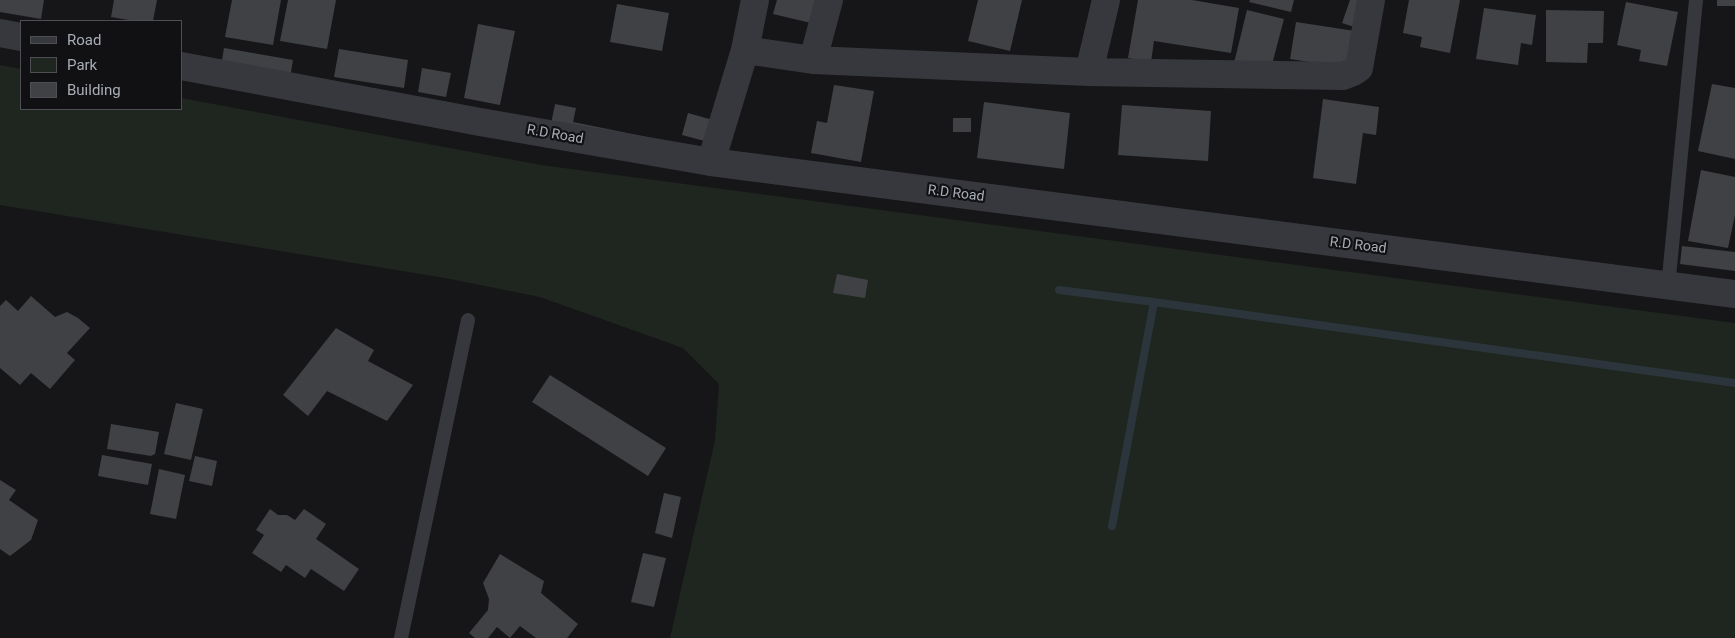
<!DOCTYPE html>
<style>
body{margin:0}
#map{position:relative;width:1735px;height:638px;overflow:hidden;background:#161618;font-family:Roboto,sans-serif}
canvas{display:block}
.legend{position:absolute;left:20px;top:20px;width:162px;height:90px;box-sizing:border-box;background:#111113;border:1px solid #4d4f55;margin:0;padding:6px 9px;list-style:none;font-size:15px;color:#a8adb8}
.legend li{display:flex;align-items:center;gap:10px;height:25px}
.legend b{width:25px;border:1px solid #4d4f55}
</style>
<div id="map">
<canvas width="1735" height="638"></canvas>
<ul class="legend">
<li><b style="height:6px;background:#37383d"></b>Road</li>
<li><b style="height:14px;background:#1e261f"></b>Park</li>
<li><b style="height:14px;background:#404145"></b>Building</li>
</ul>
</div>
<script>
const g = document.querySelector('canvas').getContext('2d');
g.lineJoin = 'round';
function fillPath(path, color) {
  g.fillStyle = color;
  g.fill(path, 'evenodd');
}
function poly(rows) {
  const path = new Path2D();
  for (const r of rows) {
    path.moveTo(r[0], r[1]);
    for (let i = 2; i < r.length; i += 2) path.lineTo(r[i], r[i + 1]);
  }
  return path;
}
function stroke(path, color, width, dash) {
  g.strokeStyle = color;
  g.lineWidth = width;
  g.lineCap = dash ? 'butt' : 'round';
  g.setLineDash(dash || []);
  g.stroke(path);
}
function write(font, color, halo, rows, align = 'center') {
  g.font = font + ' Roboto,sans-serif';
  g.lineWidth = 4.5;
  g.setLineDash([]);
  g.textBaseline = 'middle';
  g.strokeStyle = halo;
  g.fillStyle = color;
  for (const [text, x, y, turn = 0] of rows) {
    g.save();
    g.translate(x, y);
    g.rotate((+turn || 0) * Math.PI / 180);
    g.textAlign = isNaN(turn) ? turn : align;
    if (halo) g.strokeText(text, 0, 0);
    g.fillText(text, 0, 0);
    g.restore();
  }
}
fillPath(poly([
 [0,65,21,69,21,109,181,109,181,98,541,165,1735,323,1735,638,670,638,715,440,719,384,683,348,540,297,445,278,0,205]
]), '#1e261f');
stroke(poly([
 [1059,290,1154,302,1735,383],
 [1112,526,1154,302]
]), '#2c353c', 8);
fillPath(poly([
 [0,0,44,0,41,19,0,12],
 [114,0,157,0,153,21,134,21,111,17],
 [232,0,281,0,273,45,225,37],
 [288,0,336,0,327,49,280,41],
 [777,0,821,0,815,24,773,14],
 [978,0,1022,0,1010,51,968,41],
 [1138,0,1192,0,1239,8,1231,53,1154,41,1151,62,1128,58],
 [1250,0,1294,0,1291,12,1249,2],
 [1350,0,1365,0,1354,27,1342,23],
 [1409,0,1460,0,1450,53,1420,47,1422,37,1403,33],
 [1717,0,1735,0,1735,6,1717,6],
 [1626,2,1678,12,1667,66,1639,61,1641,50,1617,45],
 [617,4,669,13,662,51,610,42],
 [1484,8,1536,15,1532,45,1521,43,1518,65,1476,59],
 [1247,10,1284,19,1270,72,1234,63],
 [1546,10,1604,11,1603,43,1588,43,1587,63,1546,62],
 [1296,22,1355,31,1350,68,1290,59],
 [478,24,515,31,500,105,464,98],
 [224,48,293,60,290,78,221,66],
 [339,49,408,60,404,88,334,77],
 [422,68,451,73,446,97,418,92],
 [1712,84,1735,88,1735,159,1698,151],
 [834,85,874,91,861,162,811,153,817,121,827,123],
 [1323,99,1379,107,1376,135,1363,133,1356,184,1313,178],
 [984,102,1070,113,1064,169,977,158],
 [555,104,576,108,573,122,652,138,550,129],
 [1122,105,1211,111,1208,161,1118,155],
 [688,113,713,120,708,142,682,135],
 [953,118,971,118,971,132,953,132],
 [1701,170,1735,177,1735,215,1728,248,1688,241],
 [1682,246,1735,252,1735,271,1680,264],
 [837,274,868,280,865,298,833,293],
 [31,296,55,317,67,312,78,318,90,328,67,353,75,360,50,389,31,373,20,385,0,368,0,306,6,300,18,311],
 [336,328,374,350,368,361,413,385,387,421,327,391,308,416,283,395],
 [550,375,666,448,648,476,532,402],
 [176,403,203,409,191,460,164,454],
 [111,424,159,432,155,454,151,456,107,449],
 [102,455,152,464,148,485,98,476],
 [195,456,217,461,212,486,189,481],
 [159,469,185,475,176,519,150,514],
 [0,480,16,490,9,500,38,520,31,540,10,556,0,549],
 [664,493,681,497,672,538,655,533],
 [270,509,278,515,287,515,295,520,304,509,326,524,316,539,359,569,344,591,311,569,305,578,286,565,281,572,252,553,264,535,256,530],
 [643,553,666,558,654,607,631,602],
 [500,554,544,581,541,593,578,624,567,638,536,638,520,626,510,638,497,627,488,638,475,638,469,633,488,610,489,599,483,583]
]), '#404145');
stroke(poly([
 [1668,287,1696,0],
 [401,638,468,320]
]), '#37383d', 14);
stroke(poly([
 [0,33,21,37],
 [745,50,813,60,1089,72,1343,76,1353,72,1359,68,1371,0],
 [813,60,829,0],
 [181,66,480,122,711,162,1735,294],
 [1089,72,1106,0],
 [711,162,745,50,755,0]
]), '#37383d', 28);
write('14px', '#a8adb8', '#111113', [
 ["R.D Road",555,135,10],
 ["R.D Road",956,194,7],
 ["R.D Road",1358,246,7]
]);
</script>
